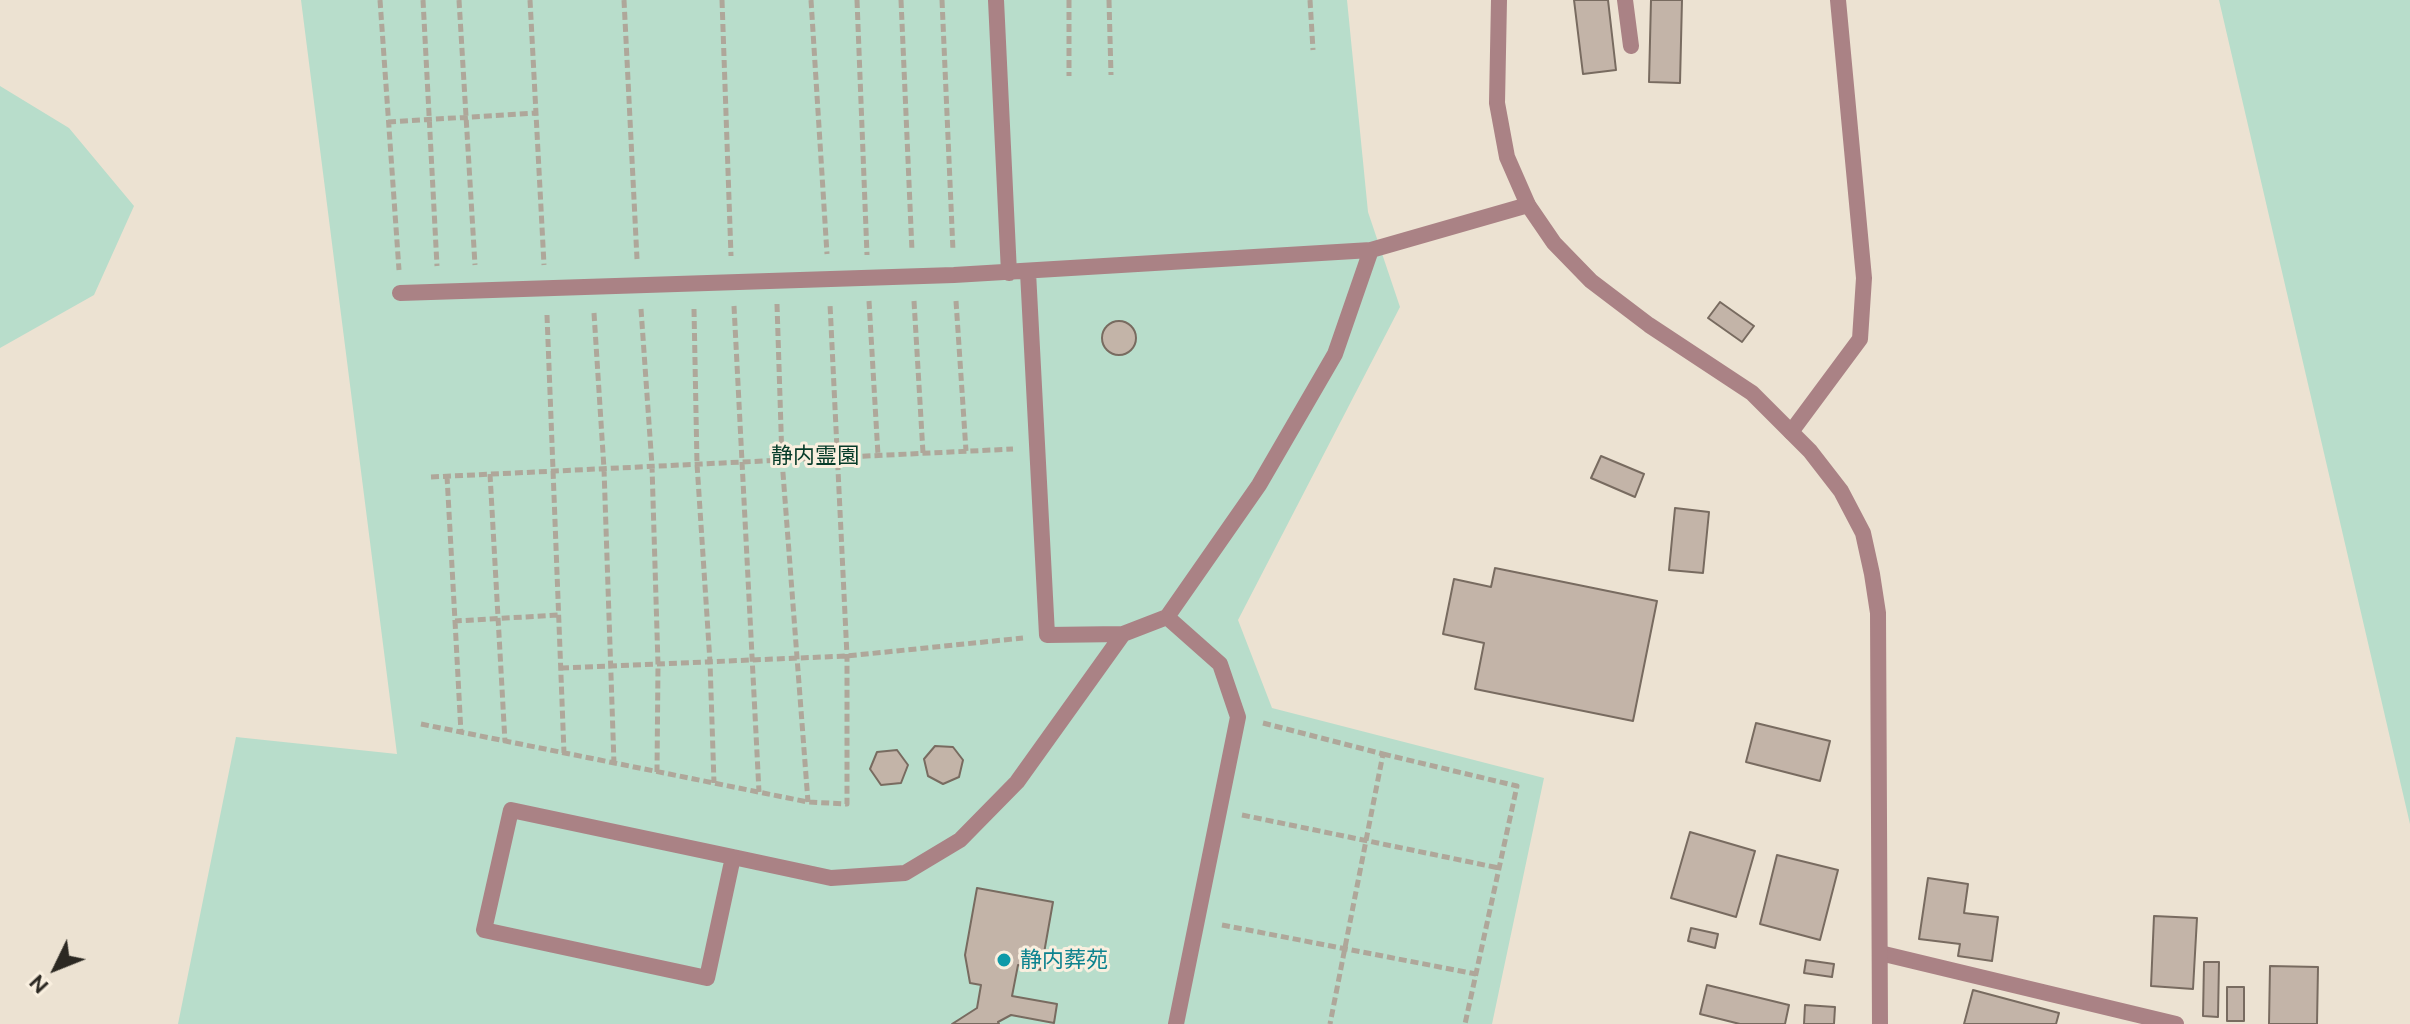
<!DOCTYPE html>
<meta charset="utf-8">
<style>
body{margin:0}
#map{position:relative;width:2410px;height:1024px;overflow:hidden;background:#ece2d2;font-family:Ubuntu,sans-serif}
canvas{display:block}
.north{position:absolute;left:16px;top:928px;width:80px;height:80px;-webkit-text-stroke:6px #f9efdf;paint-order:stroke;rotate:227deg;font-size:22px;font-weight:700;line-height:32px;text-align:center;color:#2b2822}
.north::after{content:'';display:block;margin:auto;width:28px;height:36px;background:#2b2822;clip-path:polygon(50% 0,100% 100%,50% 72%,0 100%)}
</style>
<div id="map">
<canvas width="2410" height="1024"></canvas>
<div class="north">N</div>
</div>
<script>
const g = document.querySelector('canvas').getContext('2d');
g.lineJoin = 'round';
function fillPath(path, color) {
  g.fillStyle = color;
  g.fill(path, 'evenodd');
}
function poly(rows) {
  const path = new Path2D();
  for (const r of rows) {
    if (r.length === 3) {
      path.moveTo(r[0] + r[2], r[1]);
      path.arc(r[0], r[1], r[2], 0, 2 * Math.PI);
      continue;
    }
    path.moveTo(r[0], r[1]);
    for (let i = 2; i < r.length; i += 2) path.lineTo(r[i], r[i + 1]);
  }
  return path;
}
function stroke(path, color, width, dash) {
  g.strokeStyle = color;
  g.lineWidth = width;
  g.lineCap = dash ? 'butt' : 'round';
  g.setLineDash(dash || []);
  g.stroke(path);
}
function write(font, color, halo, rows, align = 'center') {
  g.font = font + ' Ubuntu,"Noto Sans JP",sans-serif';
  g.lineWidth = 6;
  g.setLineDash([]);
  g.textBaseline = 'middle';
  g.strokeStyle = halo;
  g.fillStyle = color;
  for (const [text, x, y, turn = 0] of rows) {
    g.save();
    g.translate(x, y);
    g.rotate((+turn || 0) * Math.PI / 180);
    g.textAlign = isNaN(turn) ? turn : align;
    if (halo) g.strokeText(text, 0, 0);
    g.fillText(text, 0, 0);
    g.restore();
  }
}
fillPath(poly([
 [301,0,1347,0,1368,212,1400,307,1238,620,1272,708,1544,778,1492,1024,178,1024,236,737,397,754],
 [2219,0,2410,0,2410,824],
 [0,86,69,128,134,206,94,295,0,348]
]), '#b8ddcb');
const building = poly([
 [1574,0,1608,0,1616,70,1583,74,1574,0],
 [1651,0,1682,0,1680,83,1649,82,1651,0],
 [1720,302,1754,326,1742,342,1708,318,1720,302],
 [1119,338,17],
 [1601,456,1644,474,1635,497,1591,478,1601,456],
 [1675,508,1709,512,1703,573,1669,570,1675,508],
 [1495,568,1657,601,1633,721,1475,689,1484,643,1443,634,1454,579,1491,587,1495,568],
 [1756,723,1830,741,1820,781,1746,762,1756,723],
 [935,746,953,747,963,760,959,777,943,784,928,776,924,759,935,746],
 [897,750,908,765,901,783,881,785,870,769,877,752,897,750],
 [1690,832,1755,851,1736,917,1671,898,1690,832],
 [1777,855,1838,870,1820,940,1760,924,1777,855],
 [1928,878,1968,884,1964,913,1998,917,1992,961,1958,956,1960,944,1919,939,1928,878],
 [977,888,1053,902,1041,970,1018,965,1012,996,1057,1004,1054,1023,1011,1015,998,1022,999,1024,952,1024,977,1008,981,985,970,983,965,955,977,888],
 [2154,916,2197,918,2193,989,2151,986,2154,916],
 [1691,928,1718,934,1715,948,1688,941,1691,928],
 [1806,960,1834,964,1832,977,1804,973,1806,960],
 [2204,962,2219,962,2218,1017,2203,1016,2204,962],
 [2270,966,2318,967,2317,1024,2269,1024,2270,966],
 [1707,985,1789,1005,1785,1024,1740,1024,1700,1014,1707,985],
 [2227,987,2244,987,2244,1021,2227,1021,2227,987],
 [1973,990,2059,1013,2056,1024,1964,1024,1973,990],
 [1805,1005,1835,1007,1834,1024,1804,1024,1805,1005]
]);
fillPath(building, '#c3b4a8');
stroke(building, '#786b60', 2);
stroke(poly([
 [380,0,399,270],
 [423,0,437,266],
 [459,0,475,265],
 [530,0,544,265],
 [624,0,637,259],
 [722,0,731,256],
 [811,0,827,254],
 [857,0,867,255],
 [901,0,912,251],
 [942,0,953,251],
 [1069,0,1069,76],
 [1109,0,1111,75],
 [1310,0,1313,50],
 [388,122,536,113],
 [869,301,878,455],
 [914,301,923,453],
 [956,301,966,451],
 [777,304,782,460,808,802],
 [734,306,759,792],
 [641,309,652,466,658,665,657,772],
 [694,309,697,464,710,662,714,783],
 [594,313,604,469,614,764],
 [547,315,564,753],
 [490,474,505,742],
 [447,476,455,621,559,615],
 [431,477,1013,449],
 [455,621,461,733],
 [561,668,847,656,1023,638],
 [1263,723,1383,754,1330,1024],
 [421,724,808,802,847,804,847,656,830,304],
 [1383,754,1517,786,1465,1024],
 [1242,815,1499,868],
 [1222,925,1476,974]
]), '#afa79a', 5, [8, 4]);
stroke(poly([
 [996,0,1009,273],
 [1625,0,1631,46],
 [1028,272,1047,635,1123,634,1167,617,1259,485,1335,354,1371,250],
 [400,293,954,275,1371,250,1528,205],
 [1167,617,1220,664,1238,717,1176,1024],
 [733,857,707,978,484,930,511,810,733,857,831,878,905,873,960,840,1017,782,1123,634],
 [1880,953,2176,1024]
]), '#aa8285', 16);
stroke(poly([
 [1791,432,1860,339,1864,278,1838,0]
]), '#aa8285', 16);
stroke(poly([
 [1499,0,1497,103,1507,157,1528,205,1554,243,1591,281,1649,325,1752,393,1810,451,1841,491,1863,533,1872,574,1878,613,1880,1024]
]), '#aa8285', 16);
for (const [x, y, r, color] of [
 [1004,960,8,"#0f9aa8"]
]) {
  const dot = new Path2D();
  dot.arc(x, y, r, 0, 2 * Math.PI);
  g.fillStyle = color;
  g.fill(dot);
  stroke(dot, '#f9efdf', 3);
}
write('22px', '#063b29', '#f9efdf', [
 ["静内霊園",815,456]
]);
write('22px', '#0d838f', '#f9efdf', [
 ["静内葬苑",1020,960]
], 'left');
</script>
